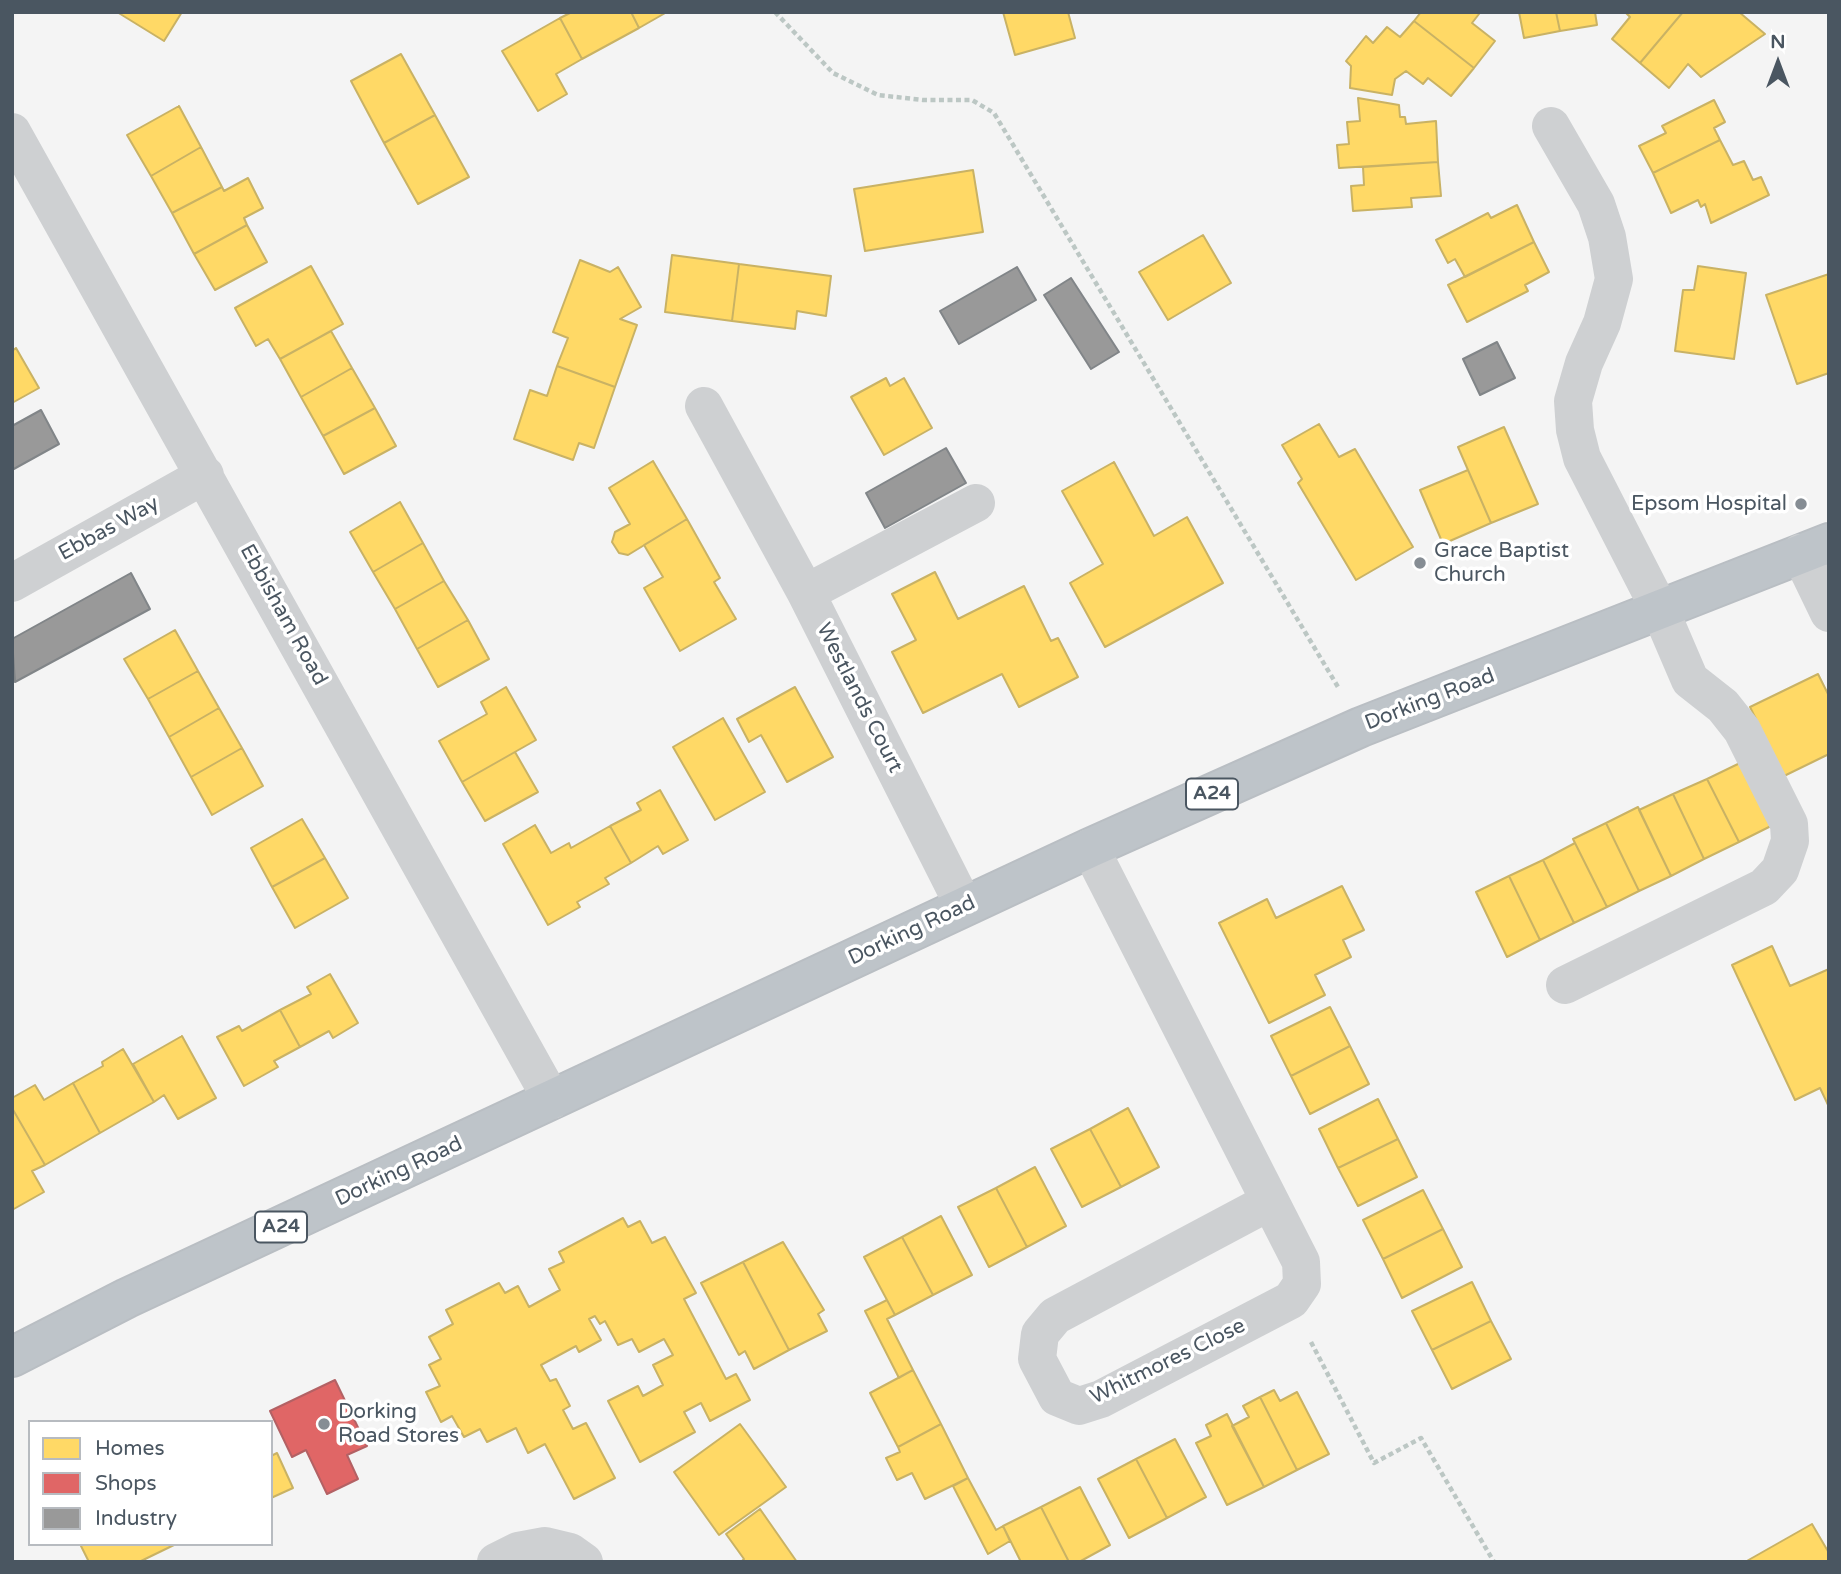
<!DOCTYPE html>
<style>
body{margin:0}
#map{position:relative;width:1841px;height:1574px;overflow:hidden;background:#f4f4f4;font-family:"Varela Round",sans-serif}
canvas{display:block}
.frame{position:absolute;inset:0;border:14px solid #4a5661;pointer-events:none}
.legend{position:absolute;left:28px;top:1420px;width:245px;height:126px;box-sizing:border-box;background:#fff;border:2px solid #b7bbc0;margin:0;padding:9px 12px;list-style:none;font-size:21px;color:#4a5661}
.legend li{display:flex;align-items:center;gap:14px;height:35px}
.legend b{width:35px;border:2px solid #b7bbc0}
.north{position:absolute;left:1743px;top:28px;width:70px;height:70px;-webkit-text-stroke:5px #fff;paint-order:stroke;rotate:0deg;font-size:19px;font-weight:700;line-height:28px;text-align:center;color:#4a5661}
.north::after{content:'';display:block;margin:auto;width:24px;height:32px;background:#4a5661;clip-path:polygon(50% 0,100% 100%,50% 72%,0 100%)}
</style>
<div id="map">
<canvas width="1841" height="1574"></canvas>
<div class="frame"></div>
<ul class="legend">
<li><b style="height:19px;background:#ffd966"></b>Homes</li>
<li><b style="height:19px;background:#e06666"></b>Shops</li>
<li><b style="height:19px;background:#999"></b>Industry</li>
</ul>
<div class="north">N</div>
</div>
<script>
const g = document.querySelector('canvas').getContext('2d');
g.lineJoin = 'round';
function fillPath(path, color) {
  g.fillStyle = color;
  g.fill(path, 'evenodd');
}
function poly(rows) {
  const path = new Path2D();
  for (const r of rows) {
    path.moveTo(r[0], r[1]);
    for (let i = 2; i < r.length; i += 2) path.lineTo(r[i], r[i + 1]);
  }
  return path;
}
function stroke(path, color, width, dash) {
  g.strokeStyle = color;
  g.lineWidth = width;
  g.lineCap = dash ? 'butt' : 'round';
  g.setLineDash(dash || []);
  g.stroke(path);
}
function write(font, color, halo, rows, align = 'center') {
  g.font = font + ' "Varela Round",sans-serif';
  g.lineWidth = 7;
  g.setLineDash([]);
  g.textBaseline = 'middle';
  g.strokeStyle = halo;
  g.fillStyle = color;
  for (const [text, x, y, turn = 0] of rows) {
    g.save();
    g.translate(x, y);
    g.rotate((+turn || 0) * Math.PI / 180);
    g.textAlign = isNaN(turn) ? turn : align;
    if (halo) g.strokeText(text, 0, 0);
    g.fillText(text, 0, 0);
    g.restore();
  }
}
const homes = poly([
 [117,12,182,12,164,41,117,12],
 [572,12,631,12,639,28,582,59,560,18,572,12],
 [631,12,667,12,639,28,631,12],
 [1003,12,1068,12,1075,38,1015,55,1003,12],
 [1421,12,1476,12,1479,14,1472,23,1495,41,1474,68,1414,21,1421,12],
 [1519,12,1556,12,1560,31,1524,38,1519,12],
 [1556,12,1595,12,1597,25,1560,31,1556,12],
 [1625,12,1683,12,1640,63,1612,39,1630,17,1625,12],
 [1683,12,1739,12,1765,34,1701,77,1688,64,1669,88,1640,63,1683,12],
 [560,18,582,59,556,74,567,94,538,111,502,51,560,18],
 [1414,21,1474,68,1451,96,1428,78,1423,84,1406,71,1395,79,1392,95,1350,88,1351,66,1346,61,1366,36,1373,43,1387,27,1400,37,1414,21],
 [401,54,435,115,384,143,351,81,401,54],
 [1358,98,1399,105,1400,117,1405,117,1406,124,1436,121,1438,162,1339,168,1337,145,1349,144,1347,122,1360,121,1358,98],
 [1714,100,1725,122,1714,128,1720,140,1653,173,1639,146,1666,133,1662,126,1714,100],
 [179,106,201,147,151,176,127,135,179,106],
 [435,115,469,177,418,204,384,143,435,115],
 [1720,140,1733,165,1744,161,1753,180,1761,177,1769,195,1711,223,1705,204,1701,207,1698,200,1671,213,1653,173,1720,140],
 [201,147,222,187,172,213,151,176,201,147],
 [1438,162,1441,196,1411,198,1412,207,1353,211,1351,186,1364,185,1363,167,1438,162],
 [973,170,983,232,865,251,854,189,973,170],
 [248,178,263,208,244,218,247,225,194,254,172,213,222,187,224,191,248,178],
 [1517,205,1534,242,1465,277,1455,259,1448,263,1436,240,1488,213,1491,218,1517,205],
 [247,225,267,262,215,290,194,254,247,225],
 [1203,235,1231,283,1168,320,1139,272,1203,235],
 [1534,242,1549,272,1525,285,1528,291,1467,322,1448,285,1534,242],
 [672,255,739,264,732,321,665,312,672,255],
 [580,260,610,272,618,267,641,307,620,319,637,325,615,387,557,366,568,338,553,332,580,260],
 [739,264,831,276,826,316,797,311,795,329,732,321,739,264],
 [311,266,343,324,280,359,268,339,256,346,235,308,311,266],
 [1698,266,1746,273,1734,359,1675,351,1683,290,1694,290,1698,266],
 [1829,274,1829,373,1797,384,1766,295,1829,274],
 [331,331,352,368,301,397,280,359,331,331],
 [16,348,39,388,12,403,12,351,16,348],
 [557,366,615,387,594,448,579,443,573,460,514,439,530,390,547,396,557,366],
 [352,368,375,408,323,436,301,397,352,368],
 [886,378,890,386,904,378,932,428,884,455,851,397,886,378],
 [375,408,396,446,344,474,323,436,375,408],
 [1319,424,1339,457,1355,449,1413,547,1356,580,1298,483,1302,479,1282,445,1319,424],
 [1504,427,1538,504,1491,523,1458,447,1504,427],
 [653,461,687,519,628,555,619,553,612,542,615,532,630,524,609,488,653,461],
 [1114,462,1154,536,1187,517,1223,583,1105,647,1070,583,1103,564,1062,491,1114,462],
 [1468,470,1491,523,1443,544,1420,490,1468,470],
 [400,502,423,543,373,572,350,532,400,502],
 [687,519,720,578,714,582,736,619,680,651,644,588,663,577,644,545,687,519],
 [423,543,444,581,395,609,373,572,423,543],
 [935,572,958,619,1024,586,1051,641,1058,638,1078,677,1019,707,1002,674,923,713,892,652,916,640,892,594,935,572],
 [444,581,468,620,417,649,395,609,444,581],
 [468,620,489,659,438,687,417,649,468,620],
 [175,630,198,671,148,699,124,659,175,630],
 [198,671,219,708,169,737,148,699,198,671],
 [1818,674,1829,696,1829,754,1784,776,1750,707,1818,674],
 [506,687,536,740,462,782,439,741,487,714,481,702,506,687],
 [795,687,833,757,787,782,761,735,749,742,737,719,795,687],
 [219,708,242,748,191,777,169,737,219,708],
 [723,718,765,792,715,820,673,747,723,718],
 [242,748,263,786,212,815,191,777,242,748],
 [515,752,538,792,485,821,462,782,515,752],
 [1740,763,1771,826,1739,842,1707,779,1740,763],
 [1707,779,1739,842,1704,859,1673,794,1707,779],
 [660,790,688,840,663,854,658,846,631,863,610,826,641,810,637,803,660,790],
 [1673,794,1704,859,1671,876,1639,810,1673,794],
 [1638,807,1671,876,1639,891,1606,823,1638,807],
 [302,819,325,858,272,887,251,848,302,819],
 [1606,823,1639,891,1607,907,1573,839,1606,823],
 [535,825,551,853,569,843,571,848,610,826,631,863,605,878,609,884,577,902,580,907,548,925,503,844,535,825],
 [1575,843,1607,907,1574,923,1543,860,1575,843],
 [325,858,348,898,295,928,272,887,325,858],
 [1543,860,1574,923,1540,940,1509,876,1543,860],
 [1509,876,1540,940,1507,957,1476,892,1509,876],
 [1342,886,1364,930,1343,940,1351,957,1315,975,1325,995,1269,1023,1219,923,1267,899,1276,918,1342,886],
 [1772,946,1790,986,1829,969,1829,1107,1820,1088,1795,1100,1732,965,1772,946],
 [330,974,358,1023,333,1038,329,1031,300,1047,280,1010,311,994,307,987,330,974],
 [1330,1007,1350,1046,1291,1076,1271,1036,1330,1007],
 [280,1010,300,1047,274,1061,278,1067,244,1086,217,1037,239,1026,242,1031,280,1010],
 [182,1036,216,1098,178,1119,164,1095,154,1102,133,1064,182,1036],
 [1350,1046,1369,1084,1310,1114,1291,1076,1350,1046],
 [123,1049,154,1102,100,1133,73,1083,103,1066,102,1062,123,1049],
 [73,1083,100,1133,45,1165,12,1108,12,1098,35,1085,44,1100,73,1083],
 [1378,1099,1398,1139,1338,1168,1319,1129,1378,1099],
 [12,1108,45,1165,32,1171,44,1192,12,1210,12,1108],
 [1128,1108,1159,1167,1121,1187,1090,1129,1128,1108],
 [1090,1129,1121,1187,1082,1207,1051,1149,1090,1129],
 [1398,1139,1417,1177,1358,1206,1338,1168,1398,1139],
 [1035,1167,1066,1226,1027,1247,996,1188,1035,1167],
 [996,1188,1027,1247,989,1267,958,1207,996,1188],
 [1423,1190,1443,1229,1383,1259,1363,1220,1423,1190],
 [941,1216,972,1275,933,1295,902,1237,941,1216],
 [623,1218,628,1227,640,1221,652,1243,665,1237,696,1293,684,1299,726,1379,736,1374,750,1400,710,1421,701,1403,684,1412,695,1432,640,1462,608,1401,638,1386,643,1396,663,1385,653,1365,673,1355,664,1339,639,1352,632,1339,618,1345,605,1321,600,1324,595,1316,589,1319,601,1340,579,1352,576,1346,541,1365,550,1381,556,1379,570,1406,563,1410,573,1429,586,1423,615,1478,574,1499,545,1444,528,1453,516,1428,487,1442,480,1429,464,1437,452,1416,441,1422,426,1392,440,1386,429,1365,441,1359,429,1337,453,1324,446,1310,499,1283,505,1293,518,1286,529,1307,560,1290,549,1269,564,1262,559,1252,623,1218],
 [1443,1229,1462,1267,1402,1298,1383,1259,1443,1229],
 [902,1237,933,1295,895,1315,864,1257,902,1237],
 [783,1242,824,1310,818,1314,827,1331,789,1350,743,1262,783,1242],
 [743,1262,789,1350,754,1369,745,1351,739,1355,701,1283,743,1262],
 [1472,1282,1491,1321,1432,1350,1412,1311,1472,1282],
 [887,1300,895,1315,887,1319,913,1370,899,1378,865,1311,887,1300],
 [1491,1321,1511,1359,1452,1389,1432,1350,1491,1321],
 [913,1370,941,1424,898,1447,870,1393,913,1370],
 [1274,1390,1280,1401,1297,1392,1329,1454,1297,1470,1260,1397,1274,1390],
 [1260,1397,1297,1470,1264,1487,1232,1426,1249,1417,1243,1406,1260,1397],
 [1227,1414,1264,1487,1227,1505,1196,1443,1211,1436,1206,1425,1227,1414],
 [740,1424,786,1487,719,1535,674,1472,740,1424],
 [941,1424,968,1478,925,1499,912,1473,897,1480,886,1458,900,1452,898,1447,941,1424],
 [1175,1439,1206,1497,1167,1518,1136,1459,1175,1439],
 [277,1453,293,1488,271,1498,271,1456,277,1453],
 [1136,1459,1167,1518,1129,1538,1098,1479,1136,1459],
 [968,1478,996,1530,1003,1526,1010,1541,988,1554,953,1486,968,1478],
 [1080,1487,1110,1545,1079,1562,1069,1562,1041,1507,1080,1487],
 [1041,1507,1069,1562,1021,1562,1003,1526,1041,1507],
 [760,1509,797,1562,741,1562,744,1559,726,1534,760,1509],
 [1812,1524,1829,1553,1829,1562,1745,1562,1812,1524],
 [80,1544,176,1544,139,1562,89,1562,80,1544]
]);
fillPath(homes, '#ffd966');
stroke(homes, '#c9b264', 2);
const shops = poly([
 [335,1380,367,1446,347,1455,358,1479,327,1494,306,1450,292,1457,270,1411,335,1380]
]);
fillPath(shops, '#e06666');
stroke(shops, '#b36164', 2);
const industry = poly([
 [1017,267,1036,300,959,344,940,311,1017,267],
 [1071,278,1119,352,1091,369,1044,295,1071,278],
 [1497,342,1515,378,1480,395,1463,359,1497,342],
 [41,410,59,444,12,470,12,426,41,410],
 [946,448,966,483,885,528,866,493,946,448],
 [131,573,150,609,15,682,12,639,131,573]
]);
fillPath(industry, '#999');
stroke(industry, '#818588', 2);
const highway = poly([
 [12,1357,127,1298,1090,848,1361,727,1829,543]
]);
stroke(highway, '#b9bec3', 42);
stroke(poly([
 [775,12,833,73,878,95,923,100,972,100,994,113,1338,687],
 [1311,1342,1374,1463,1421,1438,1494,1562]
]), '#bcc7c4', 4.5, [5, 3.5]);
stroke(poly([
 [1551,126,1596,204,1607,237,1614,279,1602,323,1584,363,1573,401,1575,430,1582,458,1660,610,1690,680,1723,706,1742,730,1789,824,1790,841,1780,870,1764,887,1565,985],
 [12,132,552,1100],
 [704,406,806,593,964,906],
 [1800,553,1829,613],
 [12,583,205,475],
 [806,593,976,503],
 [1090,848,1301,1262,1302,1284,1291,1300,1101,1399,1079,1406,1057,1397,1037,1359,1040,1334,1055,1316,1269,1202],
 [496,1562,518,1551,545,1546,570,1552,584,1562]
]), '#ced0d2', 38);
stroke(highway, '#bec4c9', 38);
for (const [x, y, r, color] of [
 [1801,504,7,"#868d94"],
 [1420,563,7,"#868d94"],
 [324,1424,7,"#868d94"]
]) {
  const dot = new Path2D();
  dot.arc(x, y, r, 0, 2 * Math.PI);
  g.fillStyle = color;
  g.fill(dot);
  stroke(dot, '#fff', 2.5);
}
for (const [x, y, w] of [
 [1212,794,52],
 [281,1227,52]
]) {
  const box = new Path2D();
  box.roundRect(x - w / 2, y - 15.5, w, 31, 5);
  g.fillStyle = '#fff';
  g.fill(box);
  stroke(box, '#4a5661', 2);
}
write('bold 19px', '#4a5661', null, [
 ["A24",1212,794],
 ["A24",281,1227]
]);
write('21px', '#4a5661', '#fff', [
 ["Epsom Hospital",1787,504,"right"],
 ["Grace Baptist",1434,551],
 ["Church",1434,575],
 ["Dorking",338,1412],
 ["Road Stores",338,1436]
], 'left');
write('21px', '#4a5661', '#fff', [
 ["Ebbas Way",109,529,-29],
 ["Ebbisham Road",283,615,61],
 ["Westlands Court",859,698,63],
 ["Dorking Road",1430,700,-21],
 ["Dorking Road",912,931,-25],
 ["Dorking Road",399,1172,-25],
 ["Whitmores Close",1168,1362,-26]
]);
</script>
